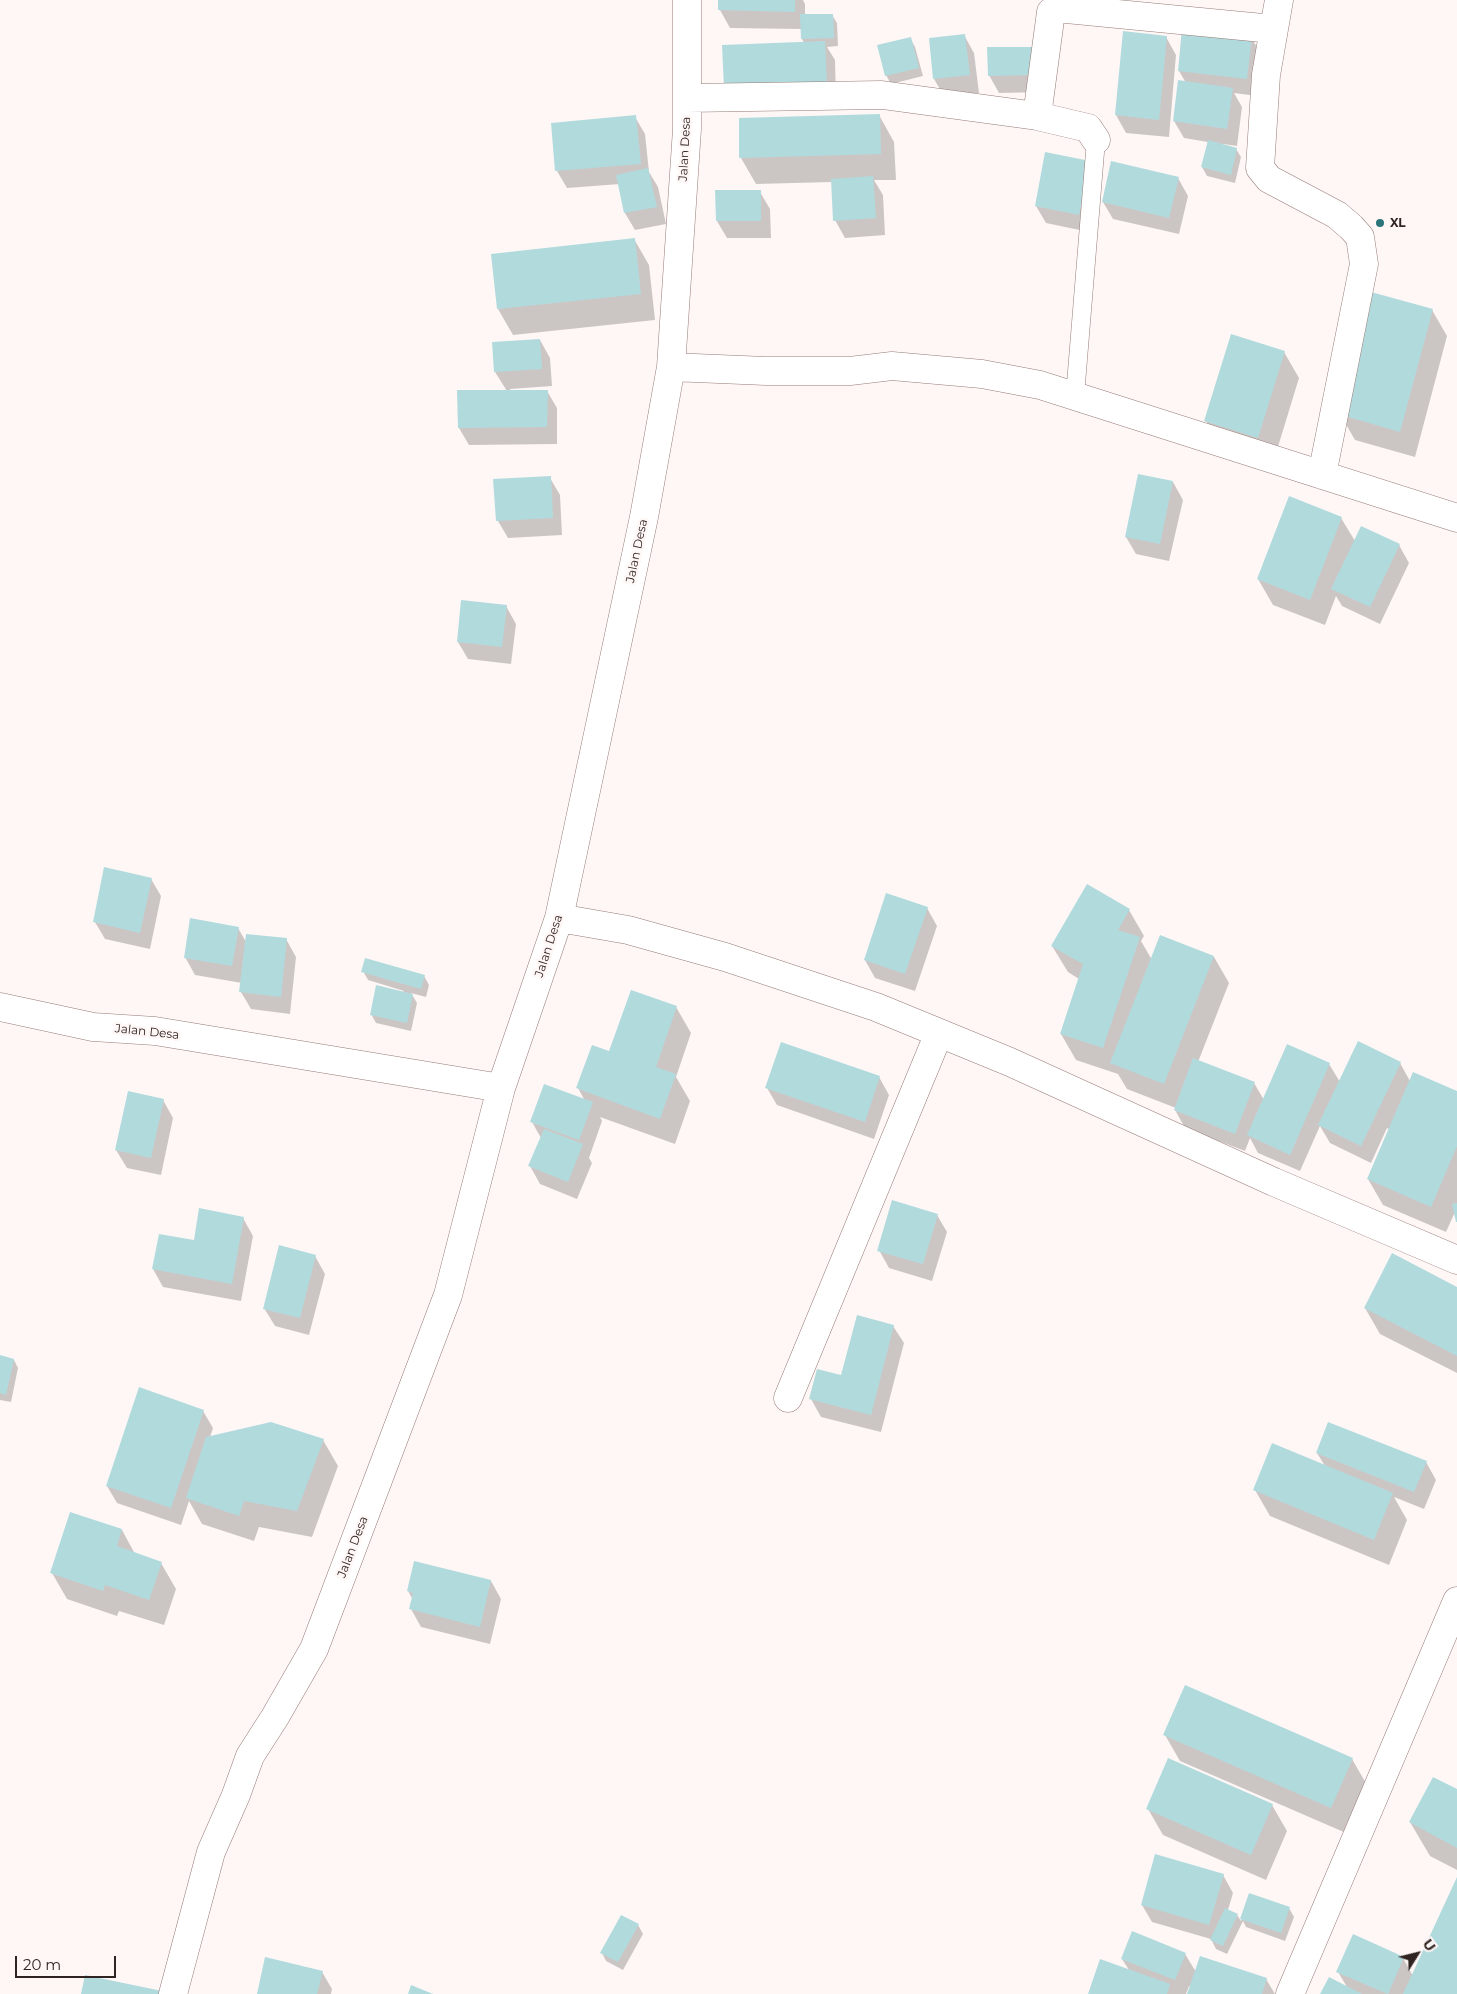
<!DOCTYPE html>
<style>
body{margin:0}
#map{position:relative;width:1457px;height:1994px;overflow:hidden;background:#fef7f6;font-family:Montserrat,sans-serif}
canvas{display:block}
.north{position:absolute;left:1392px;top:1929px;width:50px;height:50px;-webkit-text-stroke:4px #fef7f6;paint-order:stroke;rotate:54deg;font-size:14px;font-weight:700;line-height:20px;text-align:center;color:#302422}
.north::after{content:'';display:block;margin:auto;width:18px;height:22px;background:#302422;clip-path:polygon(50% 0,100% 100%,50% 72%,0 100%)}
.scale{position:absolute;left:15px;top:1956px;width:101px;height:22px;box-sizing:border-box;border:2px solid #302422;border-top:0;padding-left:6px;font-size:15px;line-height:18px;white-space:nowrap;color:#302422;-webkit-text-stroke:4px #fef7f6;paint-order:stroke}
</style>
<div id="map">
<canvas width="1457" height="1994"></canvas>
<div class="north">U</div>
<div class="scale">20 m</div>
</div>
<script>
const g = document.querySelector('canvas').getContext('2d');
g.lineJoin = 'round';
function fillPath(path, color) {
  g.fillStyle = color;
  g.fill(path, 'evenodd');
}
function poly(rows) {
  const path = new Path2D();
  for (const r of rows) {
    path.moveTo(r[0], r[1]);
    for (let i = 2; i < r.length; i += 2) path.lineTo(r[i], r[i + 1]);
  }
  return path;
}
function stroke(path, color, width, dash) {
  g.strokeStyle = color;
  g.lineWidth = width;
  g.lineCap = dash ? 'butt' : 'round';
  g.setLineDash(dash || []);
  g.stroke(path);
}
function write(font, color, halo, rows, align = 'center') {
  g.font = font + ' Montserrat,sans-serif';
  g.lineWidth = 5;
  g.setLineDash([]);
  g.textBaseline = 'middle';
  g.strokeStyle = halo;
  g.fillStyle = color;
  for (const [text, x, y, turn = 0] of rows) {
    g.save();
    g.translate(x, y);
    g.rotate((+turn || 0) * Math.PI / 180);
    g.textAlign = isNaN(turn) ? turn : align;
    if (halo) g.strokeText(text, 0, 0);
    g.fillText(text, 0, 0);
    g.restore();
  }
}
fillPath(poly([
 [720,0,803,0,805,4,805,15,832,15,837,23,838,46,827,47,835,60,836,101,802,39,802,29,730,28,720,10],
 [964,35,974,53,979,93,944,96,934,79],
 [1166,37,1176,55,1169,137,1126,133,1116,115],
 [1251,37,1261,54,1257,96,1234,93,1242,107,1237,146,1223,144,1222,146,1236,149,1241,157,1235,183,1207,176,1202,167,1208,142,1184,138,1174,121,1186,83,1179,71],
 [910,38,915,47,923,76,891,84,886,75],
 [1032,48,1043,92,999,93,989,75],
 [879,115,894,142,896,180,874,180,883,195,885,235,845,238,835,220,832,182,756,184,741,158],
 [635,117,645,134,649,172,658,187,666,224,635,230,625,213,620,184,567,188,557,171],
 [1089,162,1089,232,1046,223,1036,206],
 [1178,178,1188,196,1179,234,1113,219,1103,202],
 [760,192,770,209,771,238,727,238,717,221],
 [634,239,649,265,655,320,513,335,498,309],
 [1432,310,1447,336,1415,457,1355,440,1340,414],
 [540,340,550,358,552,386,510,389,510,391,547,391,557,408,557,444,469,445,459,428,507,391,495,372],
 [1284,352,1299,378,1273,463,1221,447,1206,421],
 [550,478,560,495,562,535,508,538,498,521],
 [1173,482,1183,500,1169,561,1136,554,1126,537],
 [1341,518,1355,541,1399,545,1409,563,1380,624,1342,606,1336,596,1325,625,1273,605,1258,579],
 [506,606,516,624,511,664,468,659,458,642],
 [151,879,161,896,150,949,105,939,95,922],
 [927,908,937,926,915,991,875,978,865,960],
 [1129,910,1144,936,1141,941,1152,960,1214,957,1229,983,1198,1062,1254,1083,1264,1100,1329,1064,1340,1082,1400,1063,1410,1081,1457,1093,1457,1219,1455,1212,1446,1232,1383,1205,1368,1179,1389,1129,1387,1128,1371,1163,1330,1143,1320,1126,1300,1171,1258,1153,1250,1138,1245,1151,1185,1128,1175,1110,1176,1108,1127,1089,1118,1074,1076,1060,1061,1034,1079,979,1068,972,1052,946],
 [238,928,246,942,286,939,296,957,290,1014,251,1009,241,992,242,983,195,975,185,957],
 [363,971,424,976,429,985,426,997,411,993,417,1003,411,1031,376,1023,371,1014,404,991,368,980],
 [676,1007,691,1033,676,1077,690,1101,675,1144,600,1117,602,1121,589,1158,592,1163,577,1199,540,1184,530,1166,541,1138,532,1122,585,1101,578,1088,610,1052],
 [879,1077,889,1095,874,1139,777,1105,767,1088],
 [163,1100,173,1118,161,1175,127,1168,116,1150],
 [937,1215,947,1232,932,1281,889,1268,879,1250],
 [243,1218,253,1236,241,1301,163,1287,153,1269,195,1242],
 [315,1256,325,1274,309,1335,275,1326,264,1308],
 [1457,1288,1457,1373,1380,1334,1365,1308],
 [893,1326,904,1343,881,1432,821,1417,811,1399,842,1376],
 [0,1357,14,1360,18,1368,11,1402,0,1400],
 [203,1411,213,1428,210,1437,323,1440,338,1466,312,1537,259,1527,254,1541,202,1524,189,1501,181,1525,117,1503,107,1486],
 [1317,1453,1426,1462,1436,1480,1424,1509,1394,1497,1407,1520,1389,1565,1270,1516,1255,1490,1325,1466],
 [71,1513,122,1530,135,1554,161,1563,176,1589,164,1625,119,1611,117,1616,67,1599,52,1573],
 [491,1581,501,1599,490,1644,421,1627,411,1609,413,1600,408,1591],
 [1165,1735,1352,1759,1367,1785,1346,1833,1180,1761],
 [1457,1791,1457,1870,1430,1856,1410,1822],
 [1272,1805,1287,1831,1266,1880,1163,1835,1148,1809],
 [1223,1875,1233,1893,1228,1910,1237,1915,1241,1921,1250,1895,1289,1908,1294,1917,1285,1941,1246,1927,1243,1921,1227,1954,1216,1949,1211,1939,1152,1922,1142,1905],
 [1457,1880,1457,1994,1322,1994,1347,1987,1338,1972,1403,1958,1413,1976],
 [638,1925,643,1934,623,1970,606,1961,602,1953],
 [1185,1954,1196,1972,1266,1979,1275,1994,1189,1994,1191,1986,1189,1986,1186,1994,1089,1994,1129,1970,1122,1959],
 [322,1972,332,1989,331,1994,258,1994]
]), '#0003');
fillPath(poly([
 [718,0,795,0,795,12,718,10],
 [800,14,833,14,834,38,801,39],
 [1182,28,1252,36,1247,79,1178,71],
 [1123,31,1167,36,1159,120,1115,115],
 [965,34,970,75,933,79,929,38],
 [911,37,919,68,885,76,877,45],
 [825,41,827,84,724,88,722,45],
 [987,47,1033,47,1033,75,988,76],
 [1178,80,1233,88,1227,129,1173,121],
 [880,114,881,154,739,158,739,118],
 [636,115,641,164,555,171,551,123],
 [1208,140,1237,148,1231,175,1201,167],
 [1045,152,1090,161,1079,215,1035,206],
 [1111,161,1179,177,1169,218,1102,202],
 [648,168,657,207,624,213,616,175],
 [873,176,876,218,833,221,831,179],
 [715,190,761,190,761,221,716,221],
 [635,238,641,294,497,309,491,254],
 [1371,292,1433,309,1400,432,1338,414],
 [1231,334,1285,351,1258,438,1204,421],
 [540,339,542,369,494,372,492,342],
 [457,390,548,390,547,427,458,428],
 [1138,474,1173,481,1160,544,1125,537],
 [551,476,553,518,496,521,493,479],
 [1289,496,1342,517,1310,600,1257,579],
 [1361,526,1400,544,1370,607,1331,589],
 [461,600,507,605,502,647,457,642],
 [104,867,152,878,140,933,93,922],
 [1087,884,1130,909,1118,930,1140,937,1103,1048,1060,1034,1083,964,1051,946],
 [886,893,928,907,905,974,864,960],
 [190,918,239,927,232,966,184,958],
 [246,934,287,938,281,997,239,992],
 [1160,935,1214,956,1164,1084,1110,1063],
 [365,958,425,975,421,989,361,972],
 [376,985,413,994,407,1023,370,1015],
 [631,990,677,1006,656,1067,676,1074,660,1119,576,1088,592,1045,609,1051],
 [1358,1041,1401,1062,1361,1146,1318,1125],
 [781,1042,880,1076,865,1122,765,1088],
 [1287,1044,1330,1063,1290,1155,1247,1135],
 [1193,1058,1255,1082,1235,1134,1174,1110],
 [1413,1072,1457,1091,1457,1146,1431,1207,1367,1179],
 [544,1084,593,1102,579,1140,530,1122],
 [128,1091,164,1099,151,1158,115,1150],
 [544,1129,583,1144,568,1182,528,1166],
 [892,1200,938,1214,923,1264,877,1251],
 [1457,1203,1457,1222,1456,1222,1452,1204],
 [199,1208,244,1217,232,1284,152,1269,159,1234,194,1240],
 [279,1245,316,1255,300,1318,263,1309],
 [1392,1253,1457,1287,1457,1356,1364,1308],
 [857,1315,894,1325,871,1415,809,1399,817,1369,841,1375],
 [0,1355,14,1359,6,1395,0,1393],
 [139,1387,204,1410,171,1508,106,1486],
 [271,1422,324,1439,297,1511,244,1501,239,1516,186,1498,206,1437],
 [1328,1422,1427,1461,1414,1492,1316,1453],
 [1272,1443,1393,1493,1374,1540,1253,1490],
 [70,1512,122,1529,117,1546,162,1562,149,1600,105,1585,103,1591,50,1573],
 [414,1561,491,1580,480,1627,409,1609,413,1593,407,1591],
 [1185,1685,1353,1758,1331,1808,1163,1735],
 [1168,1758,1273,1804,1251,1855,1146,1809],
 [1433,1777,1457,1789,1457,1848,1409,1822],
 [1155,1854,1224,1874,1209,1925,1141,1905],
 [1457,1877,1457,1994,1403,1994],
 [1249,1893,1290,1907,1281,1933,1240,1919],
 [1225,1908,1238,1914,1223,1946,1210,1940],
 [621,1915,639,1924,618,1962,600,1953],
 [1132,1931,1186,1953,1175,1980,1121,1959],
 [1353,1934,1404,1957,1388,1994,1336,1972],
 [1200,1956,1267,1978,1262,1994,1187,1994],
 [265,1957,323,1971,317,1994,257,1994],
 [1100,1959,1170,1984,1167,1994,1088,1994],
 [85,1975,162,1991,161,1994,81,1994],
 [1329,1977,1362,1994,1320,1994],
 [411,1985,433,1994,408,1994]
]), '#b1dadd');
const service = poly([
 [1075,396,1096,140]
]);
const minor = poly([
 [1279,0,1266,75,1260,168,1269,179,1337,215,1351,227,1360,237,1364,264,1322,475],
 [687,98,882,95,1037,116,1088,128,1096,140],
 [1037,116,1051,12,1056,8,1273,29],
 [671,367,766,371,850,371,892,366,982,374,1040,385,1457,518],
 [559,918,628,930,725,957,876,1007,1010,1062,1274,1182,1457,1260],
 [0,1007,93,1027,155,1031,501,1088],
 [788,1398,939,1033],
 [173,1994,211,1852,236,1795,250,1756,275,1717,314,1649,448,1295,501,1088,559,918,644,517,671,367,687,129,687,0],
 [1290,1994,1457,1601]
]);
stroke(service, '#967b76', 19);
stroke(minor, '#967b76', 29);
stroke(service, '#fff', 18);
stroke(minor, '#fff', 28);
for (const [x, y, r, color] of [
 [1380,223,5,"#2a747a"]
]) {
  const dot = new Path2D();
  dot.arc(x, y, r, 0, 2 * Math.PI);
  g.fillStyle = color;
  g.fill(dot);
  stroke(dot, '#fef7f6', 2);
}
write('12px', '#302422', '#fef7f6', [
 ["Jalan Desa",685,149,-87],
 ["Jalan Desa",637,551,-78],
 ["Jalan Desa",549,946,-72],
 ["Jalan Desa",147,1032,6],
 ["Jalan Desa",353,1547,-69]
]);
write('bold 12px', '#302422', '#fef7f6', [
 ["XL",1390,223]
], 'left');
</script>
